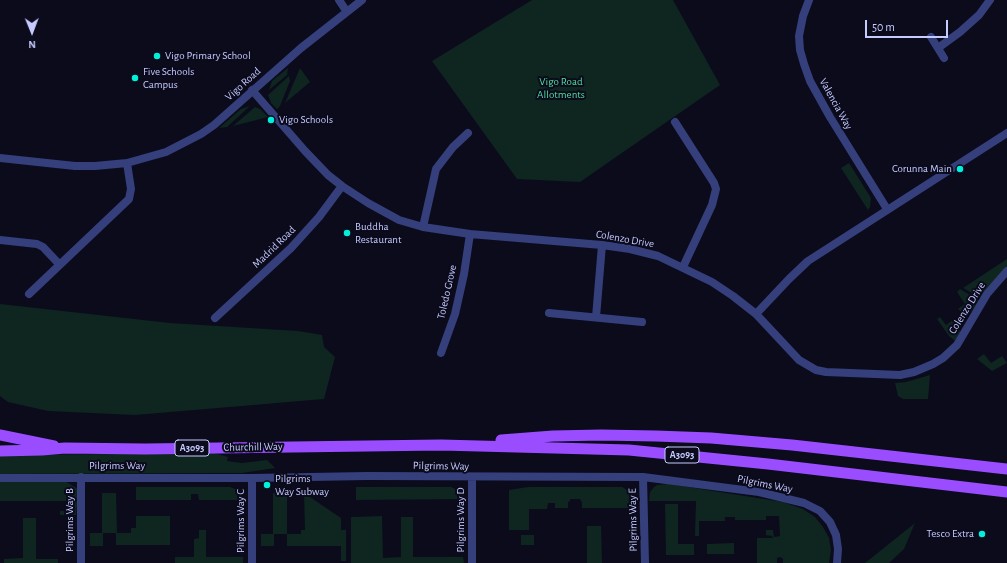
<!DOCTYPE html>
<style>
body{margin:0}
#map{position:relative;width:1007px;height:563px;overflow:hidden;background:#0b0b1c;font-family:"Alegreya Sans",sans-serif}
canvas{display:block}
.north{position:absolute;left:12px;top:12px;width:40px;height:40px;-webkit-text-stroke:3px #0b0b1c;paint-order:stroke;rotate:179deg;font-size:11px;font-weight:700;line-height:16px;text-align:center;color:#c5caff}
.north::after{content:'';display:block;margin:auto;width:14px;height:18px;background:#c5caff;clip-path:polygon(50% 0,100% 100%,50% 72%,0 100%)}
.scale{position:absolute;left:865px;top:20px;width:83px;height:18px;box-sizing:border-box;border:2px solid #c5caff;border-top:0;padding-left:5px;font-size:12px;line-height:14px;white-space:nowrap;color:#c5caff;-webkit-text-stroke:3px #0b0b1c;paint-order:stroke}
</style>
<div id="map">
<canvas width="1007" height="563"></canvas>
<div class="north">N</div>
<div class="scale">50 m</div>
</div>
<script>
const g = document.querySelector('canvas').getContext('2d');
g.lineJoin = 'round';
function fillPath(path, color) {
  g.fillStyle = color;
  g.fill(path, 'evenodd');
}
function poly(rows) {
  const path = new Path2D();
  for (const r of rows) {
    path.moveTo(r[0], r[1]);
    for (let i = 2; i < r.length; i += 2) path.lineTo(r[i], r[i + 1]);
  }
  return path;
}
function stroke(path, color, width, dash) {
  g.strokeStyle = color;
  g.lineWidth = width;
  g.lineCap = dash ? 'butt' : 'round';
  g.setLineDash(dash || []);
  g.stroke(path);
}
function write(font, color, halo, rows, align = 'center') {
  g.font = font + ' "Alegreya Sans",sans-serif';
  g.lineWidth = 4;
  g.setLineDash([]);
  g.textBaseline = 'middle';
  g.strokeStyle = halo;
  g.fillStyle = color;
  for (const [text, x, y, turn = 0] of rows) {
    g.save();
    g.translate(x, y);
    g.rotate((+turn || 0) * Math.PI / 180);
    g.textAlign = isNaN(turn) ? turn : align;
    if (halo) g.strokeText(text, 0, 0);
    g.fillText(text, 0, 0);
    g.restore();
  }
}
fillPath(poly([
 [532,0,673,0,720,85,580,182,517,179,432,61],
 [288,68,287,75,269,90,272,81],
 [300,68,310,82,285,103],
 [289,76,290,81,280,106,277,109,271,103,268,95],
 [250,106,227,127,219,128,241,109],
 [255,107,260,109,268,117,233,126],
 [849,163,871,198,870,207,868,210,841,168],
 [1007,259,1007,269,981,298,963,288],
 [960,289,980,301,971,312,963,313,958,309,965,304,957,292],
 [0,304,170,323,298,331,322,335,324,347,335,357,324,399,135,415,48,411,8,402,0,396],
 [940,317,946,325,953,320,958,324,960,332,955,341,949,336,937,319],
 [984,354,991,363,1002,356,1007,363,992,371,977,359],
 [930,375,928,399,903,399,898,396,895,383,906,382],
 [214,453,228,457,227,461,234,462,242,463,267,460,275,468,242,473,0,474,0,455],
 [65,481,78,489,76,515,60,515,60,511,74,511,73,501,0,501,0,482],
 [669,484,783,502,803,509,815,517,823,527,829,538,831,550,829,563,783,563,783,559,780,557,777,558,777,563,757,563,757,538,773,538,772,536,766,535,766,530,773,530,774,537,780,536,779,516,766,516,766,520,735,520,735,517,725,517,725,521,699,521,699,536,695,536,696,501,649,501,650,492,654,487,657,485],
 [136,487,230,487,243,492,243,500,199,500,198,494,191,494,191,500,136,500],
 [356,487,451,487,464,493,464,499,356,500],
 [528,487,622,487,636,495,636,508,582,508,582,502,581,501,580,499,570,499,570,501,568,502,568,508,555,508,555,503,548,503,547,509,529,509,529,530,509,530,509,490],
 [102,493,116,493,117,533,131,533,131,528,136,528,136,516,170,516,170,545,116,545,116,533,103,533,103,546,90,546,90,533,102,533],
 [273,493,287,493,287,534,301,534,301,530,305,530,304,493,341,518,341,530,346,530,346,561,341,561,341,546,287,546,287,534,274,534,274,546,261,546,261,534,273,534],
 [665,504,678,504,678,544,694,544,694,555,666,555],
 [382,516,383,558,401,557,401,517,413,517,413,557,463,557,464,563,351,563,351,517],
 [23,518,36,518,36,559,58,559,58,563,4,563,4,559,23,558],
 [915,523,904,549,889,563,865,563],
 [587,526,601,526,602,563,587,563],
 [199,530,206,530,206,557,243,557,243,563,175,563,175,557,194,557,194,539,199,538],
 [521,535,534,535,534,545,521,545],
 [734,543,734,554,707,554,707,544]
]), '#0e2520');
stroke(poly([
 [339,0,347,12],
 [809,0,803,16,799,36,800,50,804,64,810,81,830,117,887,209],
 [931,37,944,58],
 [938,48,960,32,979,15,990,0],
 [252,90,305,151,328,175,342,186,368,203,399,220,423,227,470,234,602,245,630,249,658,256,712,282,733,296,756,314,799,360,816,370,826,372,900,375,914,372,933,364,943,358,957,345,987,294,1007,271],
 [675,122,714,183,716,189,712,205,683,267],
 [0,158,75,166,95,166,127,163,166,152,201,134,214,125,301,48,362,0],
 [423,227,436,169,453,147,468,133],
 [0,240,37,244,43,247,59,264],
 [29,294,129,199,131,189,127,163],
 [549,313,642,322],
 [756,314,789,279,808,261,1007,133],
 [596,317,602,245],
 [215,318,291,248,319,217,342,186],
 [441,353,455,314,464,274,470,234],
 [81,477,81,563],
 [472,477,472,563],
 [643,477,645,563],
 [0,478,252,478,367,476,643,477,759,492,804,503,820,511,830,522,836,535,838,549,837,563],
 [252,478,252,563]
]), '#353f7b', 8);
stroke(poly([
 [0,435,54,446],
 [501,440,553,436,601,435,656,436,711,438,792,445,1007,469],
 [0,451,42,450,65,448,145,449,441,445,629,450,768,464,1007,492]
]), '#9a4cff', 11);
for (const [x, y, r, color] of [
 [157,56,4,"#00f0da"],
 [135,78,4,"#00f0da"],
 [271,120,4,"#00f0da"],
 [960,169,4,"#00f0da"],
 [347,233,4,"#00f0da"],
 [267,485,4,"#00f0da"],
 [982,534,4,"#00f0da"]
]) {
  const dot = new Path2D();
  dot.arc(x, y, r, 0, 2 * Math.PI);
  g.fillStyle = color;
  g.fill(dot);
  stroke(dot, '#0b0b1c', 1.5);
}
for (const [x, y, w] of [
 [192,448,34],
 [682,455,34]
]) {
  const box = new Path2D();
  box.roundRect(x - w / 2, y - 8, w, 16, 3);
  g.fillStyle = '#0b0b1c';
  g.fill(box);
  stroke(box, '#c5caff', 1);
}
write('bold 10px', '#c5caff', null, [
 ["A3093",192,448],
 ["A3093",682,455]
]);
write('11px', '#c5caff', '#0b0b1c', [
 ["Vigo Primary School",165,56],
 ["Five Schools",143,72],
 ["Campus",143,85],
 ["Vigo Schools",279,120],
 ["Corunna Main",952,169,"right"],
 ["Buddha",355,227],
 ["Restaurant",355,240],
 ["Pilgrims",275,479],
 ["Way Subway",275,492],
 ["Tesco Extra",974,534,"right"]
], 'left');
write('11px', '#51dfa0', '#0b0b1c', [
 ["Vigo Road",561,82],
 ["Allotments",561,95]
]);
write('11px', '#c5caff', '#0b0b1c', [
 ["Vigo Road",243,84,-42],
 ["Valencia Way",836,104,61],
 ["Colenzo Drive",625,239,10],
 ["Madrid Road",274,247,-44],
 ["Toledo Grove",447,292,-77],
 ["Colenzo Drive",967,308,-58],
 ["Churchill Way",253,447,-1],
 ["Pilgrims Way",117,466],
 ["Pilgrims Way",441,466,1],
 ["Pilgrims Way",765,484,11],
 ["Pilgrims Way B",70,520,-90],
 ["Pilgrims Way D",461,520,-90],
 ["Pilgrims Way E",633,520,-91],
 ["Pilgrims Way C",241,521,-90]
]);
</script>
